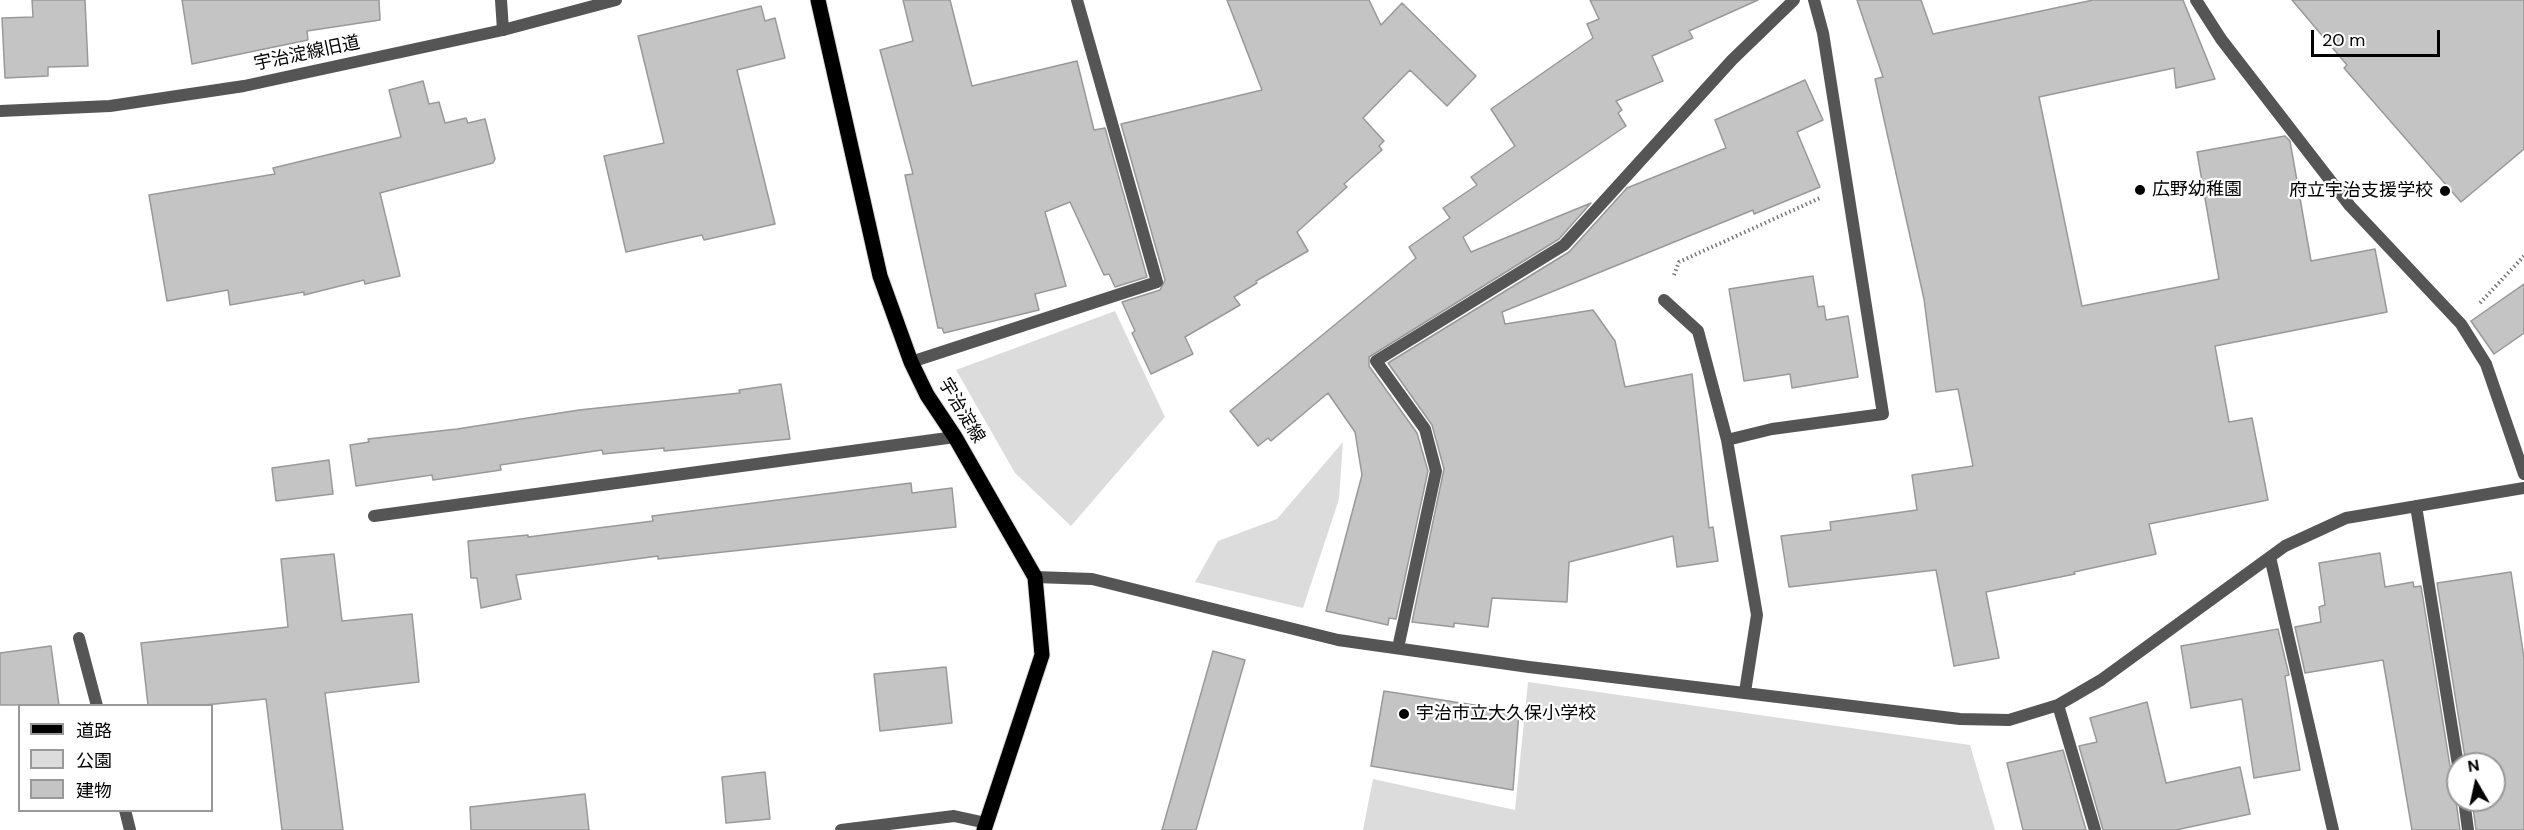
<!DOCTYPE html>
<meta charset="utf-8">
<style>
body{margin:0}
#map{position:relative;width:2524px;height:830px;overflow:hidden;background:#fff;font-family:"DM Sans","Noto Sans JP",sans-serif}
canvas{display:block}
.legend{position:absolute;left:18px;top:704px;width:195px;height:108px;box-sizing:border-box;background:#fff;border:2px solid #999;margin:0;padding:8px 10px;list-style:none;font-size:18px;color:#000}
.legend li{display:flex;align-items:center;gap:12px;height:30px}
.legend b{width:30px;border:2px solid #999}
.north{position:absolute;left:2446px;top:752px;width:60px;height:60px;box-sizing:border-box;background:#fff;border:2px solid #999;border-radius:50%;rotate:351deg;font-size:16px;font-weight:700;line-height:24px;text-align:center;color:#000}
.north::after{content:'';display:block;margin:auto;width:21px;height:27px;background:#000;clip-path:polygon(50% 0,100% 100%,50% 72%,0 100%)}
.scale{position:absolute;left:2311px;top:30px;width:129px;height:27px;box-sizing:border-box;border:3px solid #000;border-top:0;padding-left:8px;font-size:18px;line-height:21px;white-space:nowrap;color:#000;-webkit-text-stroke:4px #fff;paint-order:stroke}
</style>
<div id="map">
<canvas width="2524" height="830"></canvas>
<ul class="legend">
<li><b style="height:8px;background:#000"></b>道路</li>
<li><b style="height:16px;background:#dcdcdc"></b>公園</li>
<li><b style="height:16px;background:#c4c4c4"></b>建物</li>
</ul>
<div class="north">N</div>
<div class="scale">20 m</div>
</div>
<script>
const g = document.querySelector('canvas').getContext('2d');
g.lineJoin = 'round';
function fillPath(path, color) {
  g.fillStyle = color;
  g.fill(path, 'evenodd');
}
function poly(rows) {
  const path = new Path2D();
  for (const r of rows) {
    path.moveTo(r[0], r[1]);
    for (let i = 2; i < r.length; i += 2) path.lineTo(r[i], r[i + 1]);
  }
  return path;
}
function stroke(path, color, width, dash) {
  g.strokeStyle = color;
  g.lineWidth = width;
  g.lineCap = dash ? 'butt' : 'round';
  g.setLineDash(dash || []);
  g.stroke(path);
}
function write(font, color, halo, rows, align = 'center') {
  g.font = font + ' "DM Sans","Noto Sans JP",sans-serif';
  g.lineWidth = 4.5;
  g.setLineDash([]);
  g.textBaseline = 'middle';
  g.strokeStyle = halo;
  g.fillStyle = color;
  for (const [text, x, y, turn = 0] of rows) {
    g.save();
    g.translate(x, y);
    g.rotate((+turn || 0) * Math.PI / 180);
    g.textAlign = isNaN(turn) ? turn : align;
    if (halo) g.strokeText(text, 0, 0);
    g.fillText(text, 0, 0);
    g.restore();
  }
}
fillPath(poly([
 [1115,311,1165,417,1071,526,1015,473,956,370],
 [1343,442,1339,499,1303,608,1195,582,1218,541,1277,519],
 [1528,682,1970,745,1995,830,1363,830,1373,779,1515,810]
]), '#dcdcdc');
const building = poly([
 [32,0,85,0,88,66,48,67,48,76,5,78,2,18,33,17,32,0],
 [182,0,379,0,380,20,307,31,308,40,192,64,182,0],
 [903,0,950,0,972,86,1077,61,1094,130,1105,128,1147,277,1115,287,1109,274,1104,275,1070,202,1045,212,1066,286,1035,294,1039,310,944,333,942,328,938,328,905,175,913,174,880,50,913,41,903,0],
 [1227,0,1369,0,1381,25,1402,3,1476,76,1447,106,1410,70,1363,118,1384,141,1379,146,1382,150,1344,184,1347,187,1297,232,1308,251,1256,281,1257,283,1234,297,1240,305,1185,337,1193,354,1151,374,1132,333,1135,331,1122,302,1160,290,1165,280,1121,124,1262,90,1227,0],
 [1590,0,1758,0,1689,31,1693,38,1652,56,1663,81,1616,101,1622,110,1618,113,1626,126,1463,237,1471,252,1591,203,1559,239,1369,357,1369,366,1417,433,1428,471,1396,619,1389,618,1388,625,1326,611,1362,475,1355,432,1328,393,1271,441,1268,438,1258,446,1230,411,1416,258,1409,247,1450,218,1443,208,1477,185,1471,177,1515,146,1491,109,1593,38,1587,24,1599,19,1590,0],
 [1857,0,1921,0,1933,34,2093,0,2183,0,2215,79,2176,88,2174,68,2039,97,2082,306,2219,279,2197,152,2285,136,2290,141,2311,261,2375,249,2387,312,2215,346,2229,422,2252,418,2268,500,2149,524,2156,554,2074,572,2075,574,1986,592,1999,658,1954,666,1936,570,1789,587,1781,536,1831,530,1830,522,1917,510,1912,475,1973,466,1958,389,1936,392,1924,299,1875,79,1883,77,1857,0],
 [2292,0,2524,0,2524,149,2461,202,2344,68,2347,65,2292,0],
 [761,6,765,21,775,18,785,58,737,70,775,224,704,240,702,235,626,252,604,156,664,143,638,36,761,6],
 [1805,80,1823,120,1797,132,1820,187,1754,214,1753,210,1502,312,1505,324,1593,310,1615,341,1625,387,1692,374,1709,528,1713,527,1718,561,1677,567,1673,536,1569,562,1567,602,1492,598,1488,627,1454,623,1454,627,1412,622,1444,469,1432,425,1388,363,1569,252,1627,188,1726,148,1715,120,1805,80],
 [423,81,429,104,439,102,445,123,466,118,468,123,485,119,495,159,493,163,380,193,400,276,365,284,364,280,304,295,304,292,230,305,228,290,167,301,149,195,275,174,273,168,401,137,389,90,423,81],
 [1813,276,1818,307,1824,306,1826,320,1848,316,1858,377,1792,388,1790,374,1744,381,1729,289,1813,276],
 [2524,284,2524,333,2494,354,2471,321,2524,284],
 [781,384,790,439,664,451,664,448,603,454,602,450,500,465,501,470,433,480,432,475,356,486,350,445,369,442,368,439,457,429,579,410,740,393,739,390,781,384],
 [329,460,333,494,276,501,272,468,329,460],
 [911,483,912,493,952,488,956,527,658,559,658,556,516,575,521,599,481,608,477,578,471,578,468,541,528,535,528,537,653,521,652,516,911,483],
 [2380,553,2385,587,2413,582,2414,587,2421,586,2450,766,2458,773,2456,801,2460,830,2412,830,2383,660,2305,673,2295,627,2321,622,2319,607,2325,605,2319,563,2380,553],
 [334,554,342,621,412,614,419,682,325,693,343,830,282,830,266,699,205,705,148,705,141,643,288,627,281,559,334,554],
 [2511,572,2524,658,2524,830,2476,830,2472,800,2494,800,2494,764,2466,764,2437,583,2511,572],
 [2278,629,2289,675,2285,676,2300,770,2254,778,2242,699,2191,708,2181,646,2278,629],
 [51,646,59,705,0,705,0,653,51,646],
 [1213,651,1245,660,1196,830,1162,830,1213,651],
 [946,667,952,723,880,731,874,674,946,667],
 [1384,691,1519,712,1513,790,1371,766,1384,691],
 [2147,702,2166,783,2240,767,2250,814,2176,830,2103,830,2079,746,2097,742,2090,718,2147,702],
 [2063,750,2086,830,2023,830,2007,763,2063,750],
 [765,772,770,819,726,823,722,777,765,772],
 [585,794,589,830,471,830,470,807,585,794]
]);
fillPath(building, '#c4c4c4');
stroke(building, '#999', 1.5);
const primary = poly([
 [818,0,880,276,911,362,927,395,955,437,1035,577,1042,655,984,830]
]);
stroke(primary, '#dbdbdb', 17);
stroke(poly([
 [1674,275,1679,262,1820,198],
 [2480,303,2524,256]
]), '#777', 4, [1.5, 3]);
stroke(poly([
 [501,0,503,30],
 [2196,0,2221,39,2350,206,2461,324,2486,364,2524,474],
 [1664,300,1698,331,1727,440],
 [911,362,1157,282,1077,0],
 [2416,506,2458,765],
 [374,516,955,437],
 [2270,557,2333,830],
 [1035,577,1092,579,1338,640,1529,667,1960,719,2009,720,2058,705,2101,680,2285,546,2346,518,2524,488],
 [79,638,97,706],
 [1398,648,1436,471,1425,429,1376,361,1564,245,1732,60,1794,0],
 [1745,692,1757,615,1727,440,1772,429,1883,414,1823,33,1814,0],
 [2058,705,2095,830],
 [2464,800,2468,830],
 [125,810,130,830],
 [841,830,954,816,986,823]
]), '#555', 12);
stroke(poly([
 [0,111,110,106,244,86,503,30,616,0]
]), '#555', 12);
stroke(primary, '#000', 15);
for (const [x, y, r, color] of [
 [2140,190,6,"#000"],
 [2445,191,6,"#000"],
 [1404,714,6,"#000"]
]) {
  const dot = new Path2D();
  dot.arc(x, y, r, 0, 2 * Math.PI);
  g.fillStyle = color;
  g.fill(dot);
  stroke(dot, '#fff', 2);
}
write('18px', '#000', '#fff', [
 ["宇治淀線旧道",307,54,-12],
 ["宇治淀線",961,411,59]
]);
write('18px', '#000', '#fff', [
 ["広野幼稚園",2152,190],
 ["府立宇治支援学校",2433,191,"right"],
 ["宇治市立大久保小学校",1416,714]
], 'left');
</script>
